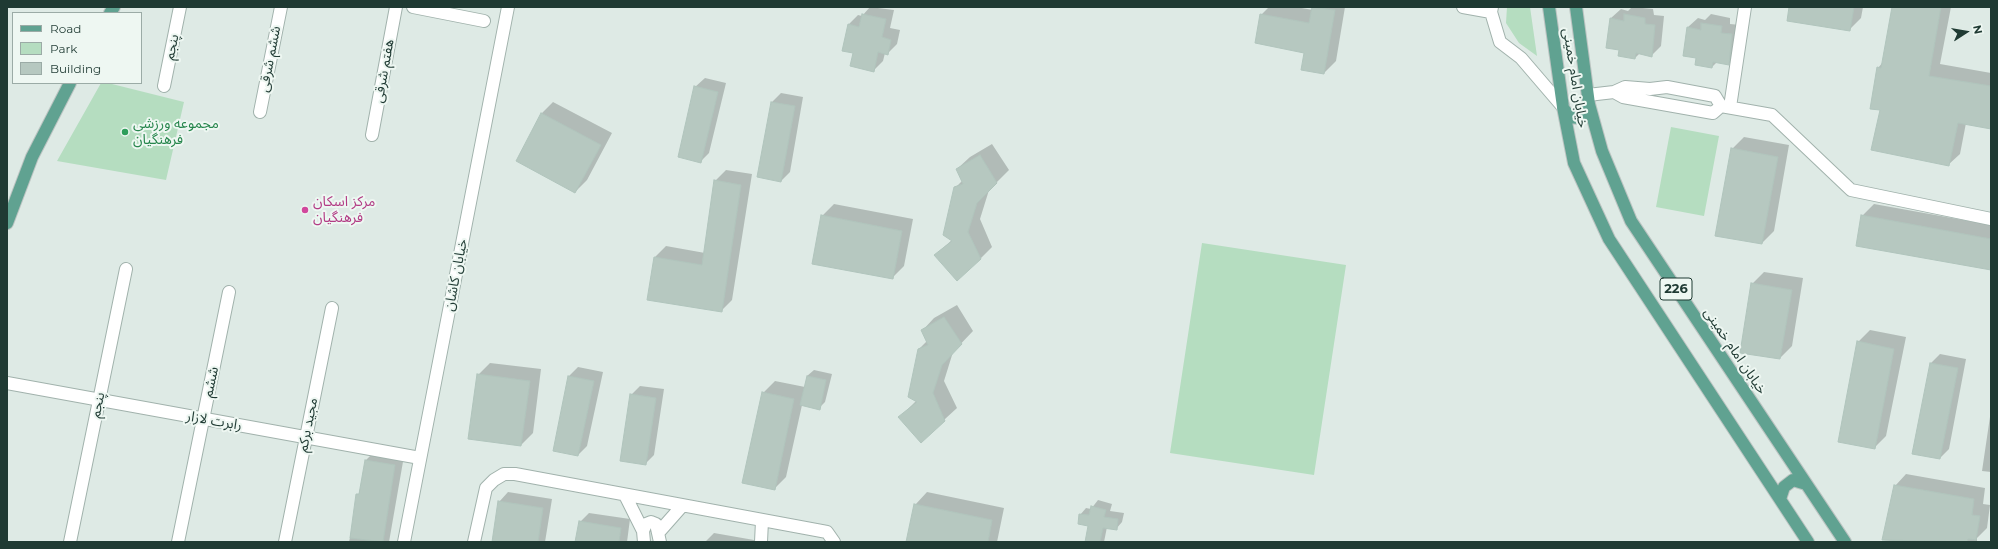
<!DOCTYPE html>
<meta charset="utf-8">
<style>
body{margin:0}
#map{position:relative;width:1998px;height:549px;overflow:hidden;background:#deeae5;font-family:Montserrat,sans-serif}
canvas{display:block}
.frame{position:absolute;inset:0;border:8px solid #1f3a33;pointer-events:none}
.legend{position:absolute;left:12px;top:12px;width:130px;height:72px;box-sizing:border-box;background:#eef7f2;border:1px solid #9baba6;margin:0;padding:5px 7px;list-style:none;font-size:12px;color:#1f3a33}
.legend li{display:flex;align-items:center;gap:8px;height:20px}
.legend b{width:20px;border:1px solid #9baba6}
.north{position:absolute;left:1946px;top:12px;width:40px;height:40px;-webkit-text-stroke:3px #eef7f2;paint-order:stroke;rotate:78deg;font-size:11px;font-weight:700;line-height:16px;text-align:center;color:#1f3a33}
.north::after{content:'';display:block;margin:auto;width:14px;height:18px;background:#1f3a33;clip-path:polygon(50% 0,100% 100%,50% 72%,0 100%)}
</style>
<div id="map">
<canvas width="1998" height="549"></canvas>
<div class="frame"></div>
<ul class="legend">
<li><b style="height:5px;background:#60a291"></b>Road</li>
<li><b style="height:11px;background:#b5ddc0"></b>Park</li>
<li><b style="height:11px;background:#b6c8c0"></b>Building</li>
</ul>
<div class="north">N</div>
</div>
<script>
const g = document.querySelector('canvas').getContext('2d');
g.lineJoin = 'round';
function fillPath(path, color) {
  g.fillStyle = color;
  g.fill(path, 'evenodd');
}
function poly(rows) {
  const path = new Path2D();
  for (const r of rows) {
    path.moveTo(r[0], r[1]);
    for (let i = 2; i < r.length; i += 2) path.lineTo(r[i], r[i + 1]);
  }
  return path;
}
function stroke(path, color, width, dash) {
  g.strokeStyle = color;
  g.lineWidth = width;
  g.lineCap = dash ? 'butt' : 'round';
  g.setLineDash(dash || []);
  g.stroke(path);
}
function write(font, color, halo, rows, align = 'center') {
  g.font = font + ' Montserrat,"Noto Sans Arabic",sans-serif';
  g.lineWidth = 4;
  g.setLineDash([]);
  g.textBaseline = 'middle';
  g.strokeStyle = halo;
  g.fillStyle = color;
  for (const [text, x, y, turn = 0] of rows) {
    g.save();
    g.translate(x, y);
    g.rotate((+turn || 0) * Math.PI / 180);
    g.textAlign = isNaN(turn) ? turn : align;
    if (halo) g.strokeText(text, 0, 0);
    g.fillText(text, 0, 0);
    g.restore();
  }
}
fillPath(poly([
 [1507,7,1530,7,1537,56,1519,43,1506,23],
 [101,83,108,83,184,102,166,180,57,161],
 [1671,127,1719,136,1704,216,1656,207],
 [1202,243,1346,265,1314,475,1170,453]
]), '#b5ddc0');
fillPath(poly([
 [870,7,894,10,890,28,900,30,897,44,888,53,885,53,883,61,873,71,854,52,849,24,858,15,862,16],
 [1269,7,1296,7,1313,10,1313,7,1345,7,1336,61,1324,73,1306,52,1261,15],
 [1632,7,1653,9,1654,15,1664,16,1661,46,1651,56,1640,53,1635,58,1620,49,1611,18,1621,9,1628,11],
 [1790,7,1863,7,1861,18,1849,30],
 [1893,7,1951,7,1940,64,1991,73,1991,128,1966,123,1960,154,1948,165,1881,109,1878,68,1883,62],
 [1711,14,1730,18,1730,24,1740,25,1737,55,1728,64,1717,62,1712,67,1697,58,1688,27,1698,18,1705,20],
 [705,78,726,83,709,153,700,162,695,87],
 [781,93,803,97,790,172,781,181,772,102],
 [553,102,612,133,587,180,575,192,541,114],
 [1744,137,1789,145,1774,231,1762,243,1732,149],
 [992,144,1009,170,989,190,980,219,992,247,980,259,935,255,952,240,955,188,963,180,957,169,970,157],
 [726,170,752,174,732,300,721,311,655,257,666,246,705,253,715,181],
 [834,204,913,219,904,266,892,278,822,216],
 [1874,204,1991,225,1991,269,1862,216],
 [1764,272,1803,278,1792,346,1780,358,1752,284],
 [957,305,973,331,953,352,944,381,957,408,921,441,900,417,916,401,919,349,927,341,922,331,934,318],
 [1870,330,1906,337,1886,436,1874,448,1858,342],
 [1940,354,1966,359,1949,449,1940,458,1913,453,1931,363],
 [490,363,541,369,533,433,521,445,478,375],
 [578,367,603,372,587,446,578,455,554,450,569,376],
 [814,370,832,374,825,402,819,408,802,405,786,477,774,489,763,393,775,381,805,387,807,376],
 [640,386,664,389,654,455,645,464,631,395],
 [1991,410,1991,472,1982,471],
 [375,451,404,456,389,542,349,542,366,460],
 [1906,474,1985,488,1983,504,1990,505,1987,528,1977,538,1977,542,1901,542,1883,540,1895,486],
 [508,492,552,499,545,542,493,542,499,502],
 [927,492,1004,508,997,542,907,542,915,505],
 [1098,500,1112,504,1110,511,1124,513,1122,522,1116,529,1107,527,1104,542,1086,542,1089,525,1080,515,1086,508,1091,509],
 [589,513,630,519,627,542,576,542,580,522],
 [714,533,754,540,754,542,705,542]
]), '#0003');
const building = poly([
 [1312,7,1335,10,1324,74,1301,70,1304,53,1255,43,1260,14,1309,23,1312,7],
 [1789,7,1854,7,1850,31,1787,21,1789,7],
 [1892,7,1941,7,1929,76,1991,86,1991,129,1958,123,1949,166,1871,150,1880,110,1870,109,1877,67,1881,68,1892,7],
 [862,14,886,19,882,37,891,40,888,55,878,52,874,72,850,66,853,53,842,51,848,24,859,27,862,14],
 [1624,14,1645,18,1645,24,1655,25,1652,57,1636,53,1635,59,1618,56,1619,50,1606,48,1610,18,1624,21,1624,14],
 [1701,23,1722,26,1721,33,1732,34,1729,65,1713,62,1712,68,1695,65,1696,58,1683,56,1687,27,1701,30,1701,23],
 [694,86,718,92,701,163,678,157,694,86],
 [771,102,795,106,781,182,757,177,771,102],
 [541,113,601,145,575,193,516,161,541,113],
 [1731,148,1778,157,1762,244,1715,236,1731,148],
 [980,155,997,183,977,203,968,232,981,259,957,281,934,255,952,241,943,235,954,187,963,184,956,169,980,155],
 [714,180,741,185,722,312,647,300,654,257,702,265,714,180],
 [821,215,902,231,893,279,812,264,821,215],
 [1861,215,1991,239,1991,270,1856,246,1861,215],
 [1751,283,1792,290,1780,359,1740,353,1751,283],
 [944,317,962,344,942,365,933,393,945,421,921,443,898,417,917,402,908,397,918,349,928,345,921,330,944,317],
 [1857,341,1894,349,1875,449,1838,442,1857,341],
 [1930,363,1958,368,1940,459,1912,454,1930,363],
 [477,374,530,381,521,446,468,439,477,374],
 [568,376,594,381,578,456,553,451,568,376],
 [807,376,826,380,820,410,800,405,807,376],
 [762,392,794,399,775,490,742,483,762,392],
 [630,394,656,398,646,465,620,461,630,394],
 [365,460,395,465,383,542,350,538,356,494,359,494,365,460],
 [1894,485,1974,499,1972,515,1980,516,1976,540,1968,539,1967,542,1882,540,1894,485],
 [498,501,543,508,538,542,492,542,498,501],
 [914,504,992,520,988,542,906,542,914,504],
 [1091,506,1106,510,1104,517,1118,519,1117,530,1103,528,1100,542,1085,542,1088,526,1078,524,1079,514,1089,515,1091,506],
 [579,521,621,528,619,542,575,542,579,521]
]);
fillPath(building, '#b6c8c0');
stroke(building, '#b0c4bc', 1);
const minor = poly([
 [413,7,484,21],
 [1463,7,1491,12],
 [1492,7,1491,12,1500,42,1521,58,1563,107],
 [164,86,180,7],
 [1614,92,1623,97,1713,113,1721,106],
 [1588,95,1614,92,1625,87,1650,89,1667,87,1715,96,1721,106],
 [1721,106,1772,115,1851,190,1991,219],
 [1730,107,1745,7],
 [260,112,281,7],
 [372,135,396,7],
 [7,383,420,458],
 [625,495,643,531,644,542],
 [643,531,646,524,651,522,656,524,660,542],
 [659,532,682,506],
 [70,542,126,269],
 [178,542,229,292],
 [285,542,332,308],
 [404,542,508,7],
 [474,542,486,488,494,480,504,474,515,474,827,532,834,542],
 [761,542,762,521]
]);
const major = poly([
 [1549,7,1563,107,1574,163,1609,239,1808,542],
 [1576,7,1589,104,1602,151,1631,221,1845,542],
 [110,13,114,7],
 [1563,108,1570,117,1579,118,1586,111,1589,104],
 [7,223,32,157,70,83],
 [1780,499,1784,487,1793,480,1806,484]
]);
stroke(minor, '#a1b2ac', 14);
stroke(major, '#bcc4c2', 14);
stroke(minor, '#fff', 12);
stroke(major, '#60a291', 12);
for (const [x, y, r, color] of [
 [125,132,4,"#2e9e5b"],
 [305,210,4,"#d1479c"]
]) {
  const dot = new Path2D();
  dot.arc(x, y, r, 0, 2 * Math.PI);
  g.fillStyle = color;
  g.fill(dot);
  stroke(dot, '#eef7f2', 1.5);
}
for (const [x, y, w] of [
 [1676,289,32]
]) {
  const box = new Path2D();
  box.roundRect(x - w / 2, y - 11, w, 22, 3);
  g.fillStyle = '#eef7f2';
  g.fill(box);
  stroke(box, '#1f3a33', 1);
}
write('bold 13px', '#1f3a33', null, [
 ["226",1676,289]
]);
write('14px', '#1f3a33', '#eef7f2', [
 ["پنجم",172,47,-78],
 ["ششم شرقی",270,59,-79],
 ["هفتم شرقی",384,71,-80],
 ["خیابان امام خمینی",1575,78,81],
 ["خیابان کاشان",456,275,-79],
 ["خیابان امام خمینی",1735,351,56],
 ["ششم",211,382,-78],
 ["پنجم",98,405,-79],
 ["رابرت لازار",214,421,10],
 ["مجید برکم",308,425,-79]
]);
write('14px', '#27864d', '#eef7f2', [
 ["مجموعه ورزشی",133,124],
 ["فرهنگیان",133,140]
], 'left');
write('14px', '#b23c85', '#eef7f2', [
 ["مرکز اسکان",313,202],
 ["فرهنگیان",313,218]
], 'left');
</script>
